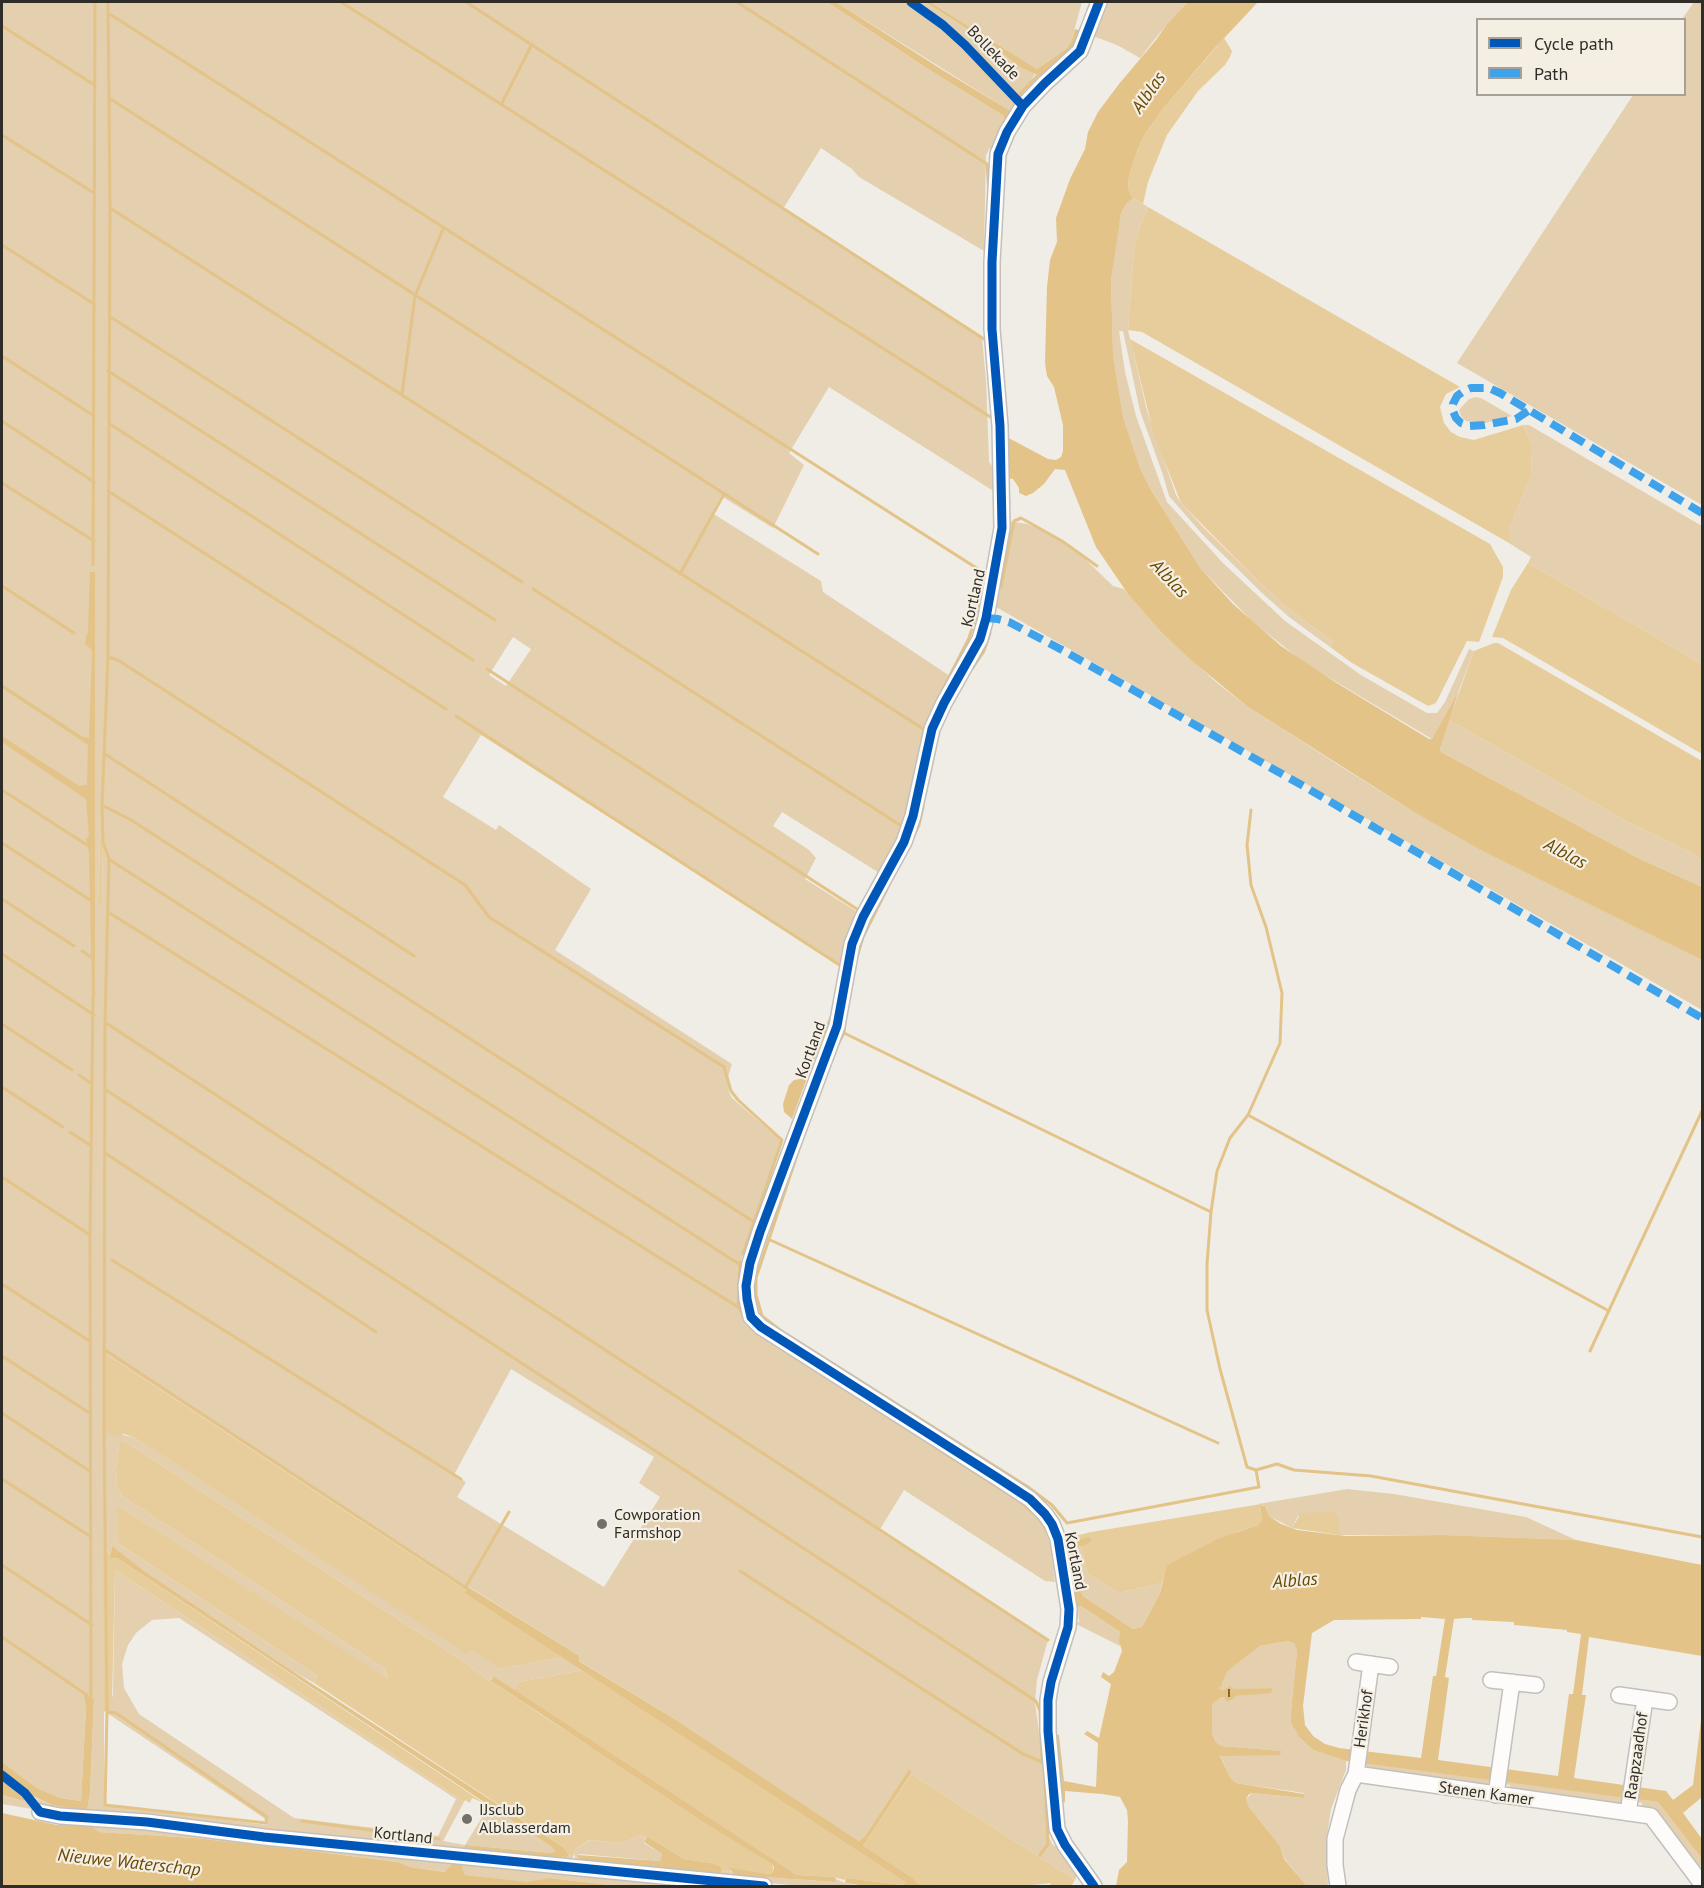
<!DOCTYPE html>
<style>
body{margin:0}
#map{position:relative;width:1704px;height:1888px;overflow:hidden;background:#f0ede7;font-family:"PT Sans",sans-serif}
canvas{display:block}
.frame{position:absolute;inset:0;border:3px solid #2f2d28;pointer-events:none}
.legend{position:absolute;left:1476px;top:18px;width:210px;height:78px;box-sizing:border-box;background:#f4eee3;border:2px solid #a5a198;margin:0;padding:8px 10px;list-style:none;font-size:18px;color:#2f2d28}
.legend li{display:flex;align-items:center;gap:12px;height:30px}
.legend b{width:30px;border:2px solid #a5a198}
</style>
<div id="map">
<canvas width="1704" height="1888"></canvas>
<div class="frame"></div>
<ul class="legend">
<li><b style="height:8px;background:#0057b8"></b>Cycle path</li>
<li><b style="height:8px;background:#3ea3eb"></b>Path</li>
</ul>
</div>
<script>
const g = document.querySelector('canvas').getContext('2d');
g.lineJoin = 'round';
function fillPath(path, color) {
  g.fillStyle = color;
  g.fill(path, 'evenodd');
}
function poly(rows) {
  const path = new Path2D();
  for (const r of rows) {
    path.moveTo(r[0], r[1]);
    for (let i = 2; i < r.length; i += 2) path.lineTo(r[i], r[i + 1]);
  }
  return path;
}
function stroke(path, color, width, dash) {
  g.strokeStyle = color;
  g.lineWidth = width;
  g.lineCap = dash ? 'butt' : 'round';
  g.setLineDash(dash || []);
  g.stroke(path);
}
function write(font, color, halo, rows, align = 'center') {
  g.font = font + ' "PT Sans",sans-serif';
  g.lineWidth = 4.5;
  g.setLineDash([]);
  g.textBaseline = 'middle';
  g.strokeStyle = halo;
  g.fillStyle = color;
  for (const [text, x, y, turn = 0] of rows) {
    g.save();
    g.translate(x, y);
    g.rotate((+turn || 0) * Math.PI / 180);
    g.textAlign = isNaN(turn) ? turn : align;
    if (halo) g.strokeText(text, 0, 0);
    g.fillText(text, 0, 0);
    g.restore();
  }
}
fillPath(poly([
 [2,2,827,2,928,69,1004,116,1003,124,986,155,984,251,859,177,852,169,821,148,783,209,982,337,986,380,989,462,996,471,995,492,829,387,789,453,804,465,773,528,721,496,712,513,821,581,823,592,950,676,932,712,899,841,881,874,782,812,773,826,809,850,816,858,805,879,856,911,846,939,839,965,481,735,443,797,496,830,499,825,591,889,555,950,732,1064,728,1077,729,1092,732,1098,783,1142,745,1245,738,1272,738,1306,742,1316,761,1336,879,1412,996,1484,1026,1505,1038,1518,1045,1529,1050,1545,1055,1582,1045,1581,904,1490,879,1531,1048,1640,1037,1680,1035,1702,1045,1779,1046,1832,1053,1845,1059,1847,1075,1870,1077,1876,1075,1880,911,1774,912,1772,909,1769,865,1836,859,1841,676,1720,578,1660,578,1655,469,1587,466,1590,459,1585,103,1352,103,1430,135,1438,467,1653,470,1649,499,1669,563,1657,583,1670,519,1682,513,1690,493,1676,489,1681,461,1660,124,1441,119,1445,116,1470,117,1485,122,1496,384,1668,388,1680,119,1506,119,1544,317,1676,314,1683,294,1672,143,1570,112,1547,111,1554,104,1549,110,1707,113,1694,115,1570,464,1802,443,1841,465,1845,489,1806,553,1848,555,1851,552,1853,465,1845,567,1857,569,1855,573,1855,575,1849,591,1840,622,1843,641,1835,645,1838,644,1843,662,1854,660,1861,579,1854,578,1857,580,1860,720,1874,722,1870,730,1871,734,1875,834,1882,836,1879,847,1884,867,1886,802,1886,575,1866,575,1855,573,1856,572,1866,87,1816,40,1805,36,1798,52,1805,87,1811,90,1793,94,1699,85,1693,86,1709,81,1801,60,1798,37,1788,2,1762],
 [513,637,531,649,506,686,489,675],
 [100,841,103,843,102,903,98,903],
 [511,1369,654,1457,639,1483,660,1497,604,1587,457,1497,466,1482,454,1475],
 [179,1618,456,1799,438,1836,294,1818,139,1714,124,1688,122,1664,128,1645,136,1633,152,1620],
 [104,1711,264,1818,267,1825,104,1805],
 [836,2,925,2,986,41,1021,68,1035,74,1013,111,1007,109],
 [930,2,1082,2,1071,42,1066,49,1037,69],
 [1104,2,1188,2,1167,24,1140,58,1117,45,1093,36],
 [1694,2,1702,2,1702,505,1457,363,1633,95,1684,94,1684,20,1682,19],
 [1133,198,1148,207,1139,229,1134,250,1128,330,1147,411,1176,495,1181,503,1204,528,1257,580,1285,606,1333,642,1330,647,1289,617,1263,594,1203,535,1169,496,1163,475,1140,411,1123,331,1119,331,1125,372,1136,416,1167,502,1223,563,1285,621,1361,675,1427,713,1437,713,1445,702,1469,649,1474,651,1459,690,1432,739,1306,664,1253,622,1201,569,1151,490,1140,468,1123,417,1113,354,1111,280,1117,236,1121,213,1127,203],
 [1476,397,1481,398,1512,416,1482,424,1466,421,1461,416,1459,410,1469,399],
 [1523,425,1529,425,1702,526,1702,664,1528,563,1531,557,1509,543,1509,529,1531,476,1532,444],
 [1008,521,1027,524,1039,529,1053,536,1084,558,1113,586,1124,589,1161,632,1216,682,1248,707,1340,766,1414,812,1702,960,1702,1010,996,607,1003,577],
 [1449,720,1626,821,1690,852,1702,861,1702,887,1638,858,1441,752,1440,749],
 [1347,1489,1394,1494,1526,1517,1576,1540,1444,1535,1339,1535,1339,1518,1298,1516,1292,1528,1269,1516,1265,1506,1258,1504],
 [1081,1546,1088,1574,1119,1593,1162,1583,1160,1593,1142,1627,1133,1629,1083,1596,1076,1581,1074,1560,1078,1547],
 [1081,1606,1120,1632,1120,1646,1074,1623,1079,1622,1078,1608],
 [1288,1641,1294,1642,1297,1651,1291,1711,1300,1738,1313,1750,1346,1761,1346,1770,1331,1809,1326,1843,1328,1886,1307,1886,1284,1858,1280,1846,1249,1807,1246,1799,1252,1793,1303,1798,1304,1793,1236,1783,1231,1779,1220,1755,1280,1755,1282,1751,1221,1746,1216,1742,1212,1734,1212,1705,1220,1698,1224,1697,1228,1700,1236,1696,1272,1692,1273,1690,1270,1688,1220,1690,1219,1685,1228,1671,1260,1646],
 [1363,1763,1494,1780,1493,1783,1488,1783,1487,1788,1368,1773,1369,1767,1363,1766],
 [1504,1781,1626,1797,1626,1800,1621,1800,1620,1806,1509,1792,1510,1785,1503,1784],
 [2,1795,23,1801,27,1798,32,1809,2,1804],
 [1636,1799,1658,1802,1702,1859,1702,1865,1698,1868,1641,1809,1642,1803,1636,1802],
 [125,1824,450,1861,452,1864,446,1872,410,1867,398,1862,311,1851,195,1838,97,1832,90,1825],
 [461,1864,488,1865,716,1886,619,1886,549,1878,527,1883,465,1875]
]), '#e4d0ae');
fillPath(poly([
 [1224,38,1232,51,1230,57,1225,65,1198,91,1167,135,1148,182,1143,204,1133,198,1128,189,1129,176,1137,151,1145,134,1162,110],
 [1148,207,1460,387,1446,394,1440,407,1444,423,1451,432,1460,437,1474,440,1523,425,1532,444,1531,476,1509,529,1509,543,1142,332,1128,330,1134,250,1139,229],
 [1130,339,1490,544,1503,567,1503,577,1479,642,1467,641,1436,703,1428,706,1352,663,1330,647,1333,642,1285,606,1257,580,1181,503,1154,435],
 [1528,563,1702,664,1702,754,1503,638,1492,637,1511,590],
 [1494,643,1498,643,1702,761,1702,861,1690,852,1626,821,1449,720,1474,651],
 [100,840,103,842,102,903,98,903],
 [103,1352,466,1590,464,1593,563,1657,499,1669,471,1650,467,1654,135,1438,124,1434,116,1437,103,1430],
 [124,1441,461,1660,489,1681,492,1678,491,1681,543,1716,772,1864,774,1871,770,1874,730,1869,730,1871,722,1870,720,1866,711,1863,684,1859,647,1836,645,1838,641,1835,622,1843,590,1840,575,1849,573,1855,569,1855,563,1847,314,1683,317,1676,119,1544,117,1507,119,1506,388,1679,384,1668,122,1496,117,1485,116,1470,119,1445,121,1442],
 [1261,1504,1263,1506,1260,1507,1262,1520,1258,1525,1237,1532,1168,1565,1162,1583,1119,1593,1088,1574,1081,1546,1089,1538,1074,1541,1075,1536,1091,1532],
 [1333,1512,1339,1518,1339,1535,1292,1528,1301,1513],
 [103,1549,111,1554,111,1559,117,1558,484,1803,472,1798,470,1803,465,1800,464,1802,115,1570,112,1701,110,1707,104,1711],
 [583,1670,903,1878,906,1883,903,1885,846,1878,845,1880,833,1877,797,1875,513,1690,519,1682],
 [911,1774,1075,1880,1072,1885,1047,1886,1051,1884,1051,1883,1023,1886,942,1886,918,1884,913,1878,865,1848,863,1846]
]), '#e7cd9c');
fillPath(poly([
 [827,2,836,2,941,69,1007,109,1013,111,992,151,990,148,1003,124,1004,116,928,69],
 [925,2,930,2,1037,69,1066,49,1071,42,1075,29,1079,30,1074,47,1040,76,1021,68,986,41],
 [1188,2,1258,2,1214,49,1162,110,1145,134,1137,151,1129,176,1128,189,1133,198,1127,203,1121,213,1111,280,1113,354,1123,417,1140,468,1151,490,1201,569,1233,604,1281,646,1335,682,1429,739,1432,739,1459,690,1440,749,1441,752,1638,858,1702,887,1702,960,1481,850,1414,812,1248,707,1191,660,1161,632,1128,594,1096,547,1065,470,1055,469,1044,484,1033,493,1026,496,1019,493,1019,488,1013,479,1007,478,1003,435,1048,459,1056,460,1061,457,1063,451,1063,425,1054,387,1047,376,1045,363,1047,287,1050,260,1057,242,1056,218,1070,179,1085,149,1088,132,1098,112,1119,84,1156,40,1167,24],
 [90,572,95,572,95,997,92,994,89,853,86,839,89,836,86,799,2,742,2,736,79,786,87,785,88,745,2,688,2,684,83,737,89,738,92,650,85,644,86,636,88,632],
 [807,1078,792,1119,784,1112,783,1104,789,1085,794,1080],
 [1260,1506,1265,1506,1269,1516,1281,1524,1297,1530,1346,1536,1444,1535,1576,1540,1702,1565,1702,1656,1589,1637,1582,1695,1586,1695,1574,1778,1666,1791,1673,1800,1693,1785,1702,1712,1702,1797,1683,1813,1702,1839,1702,1859,1658,1802,1346,1761,1313,1750,1300,1738,1291,1722,1291,1711,1297,1651,1294,1643,1288,1641,1260,1646,1228,1671,1222,1682,1221,1688,1219,1686,1220,1690,1224,1690,1230,1686,1233,1689,1271,1688,1273,1690,1271,1693,1236,1696,1228,1702,1224,1697,1220,1698,1212,1705,1212,1734,1216,1742,1221,1746,1282,1751,1280,1755,1220,1756,1231,1779,1236,1783,1304,1794,1304,1798,1252,1793,1249,1794,1246,1799,1249,1807,1280,1846,1284,1859,1307,1886,1116,1886,1119,1870,1127,1862,1128,1821,1127,1810,1120,1797,1102,1794,1065,1791,1065,1802,1062,1803,1059,1786,1054,1734,1059,1735,1064,1781,1096,1787,1098,1743,1084,1734,1087,1731,1099,1738,1111,1684,1101,1677,1103,1672,1109,1676,1114,1672,1122,1651,1119,1641,1120,1632,1081,1606,1078,1608,1078,1621,1067,1560,1071,1545,1077,1540,1089,1537,1092,1540,1087,1544,1078,1547,1075,1556,1076,1581,1083,1596,1133,1629,1142,1627,1160,1593,1167,1565,1220,1538,1258,1525,1262,1520],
 [1421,1617,1445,1619,1436,1676,1433,1676,1421,1758,1339,1748,1325,1744,1313,1736,1305,1725,1303,1706,1312,1633,1334,1620,1421,1619],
 [1464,1618,1472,1618,1472,1620,1514,1622,1514,1625,1567,1630,1567,1632,1581,1634,1573,1694,1569,1694,1558,1776,1438,1760,1449,1678,1445,1677,1454,1619],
 [112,1546,143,1570,294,1672,563,1847,569,1855,567,1857,519,1855,464,1849,465,1845,552,1853,555,1851,553,1848,221,1627,117,1558,110,1559],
 [468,1587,578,1655,579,1661,676,1720,859,1841,865,1836,909,1769,912,1772,863,1846,913,1878,918,1884,951,1886,867,1886,845,1883,846,1878,903,1885,906,1882,464,1593],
 [493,1676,797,1875,833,1877,836,1878,835,1882,734,1875,729,1868,770,1874,774,1871,774,1867,772,1864,710,1826,491,1681],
 [84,1692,94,1699,90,1793,87,1811,52,1805,31,1795,23,1801,2,1795,2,1779,23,1795,27,1792,2,1771,2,1762,37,1788,60,1798,81,1801,86,1709],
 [2,1813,57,1825,90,1825,98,1832,195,1838,311,1851,398,1862,410,1867,445,1872,452,1864,461,1864,465,1875,527,1882,549,1878,619,1886,12,1886,2,1885],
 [647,1836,684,1859,711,1863,720,1866,722,1870,720,1874,580,1860,578,1857,578,1855,660,1861,662,1854,644,1842]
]), '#e3c387');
stroke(poly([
 [341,2,992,418],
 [466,2,987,341],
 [737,2,987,164,989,191],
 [108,13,989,576],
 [2,26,93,84],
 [1020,94,1040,73],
 [109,98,818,554],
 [502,103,532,44],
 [2,135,94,193],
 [110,208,925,730],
 [2,245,94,304],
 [109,316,522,582],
 [2,356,94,416],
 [108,371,495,620],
 [402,394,415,296,443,229],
 [2,421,94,482],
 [110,424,473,660],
 [2,483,94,541],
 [108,491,446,709],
 [93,565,95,2],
 [680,574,724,494],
 [2,586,74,633],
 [1001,587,1014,521,1021,518,1062,541,1097,566],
 [533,589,903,827],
 [108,657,118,660,465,885,489,917,724,1067,731,1091,738,1100,782,1140,743,1254],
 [487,669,860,911],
 [972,669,984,651,990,633],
 [941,693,969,638,984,591],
 [456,716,841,966],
 [105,754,414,956],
 [2,790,87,845],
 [102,805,131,820,754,1222],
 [1251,810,1247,845,1251,885,1266,927,1282,993,1280,1043,1248,1115,1230,1138,1217,1171,1211,1212,1207,1264,1207,1310,1220,1369,1247,1467,1256,1470,1277,1464,1294,1470,1371,1476,1702,1537],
 [914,835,919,825,923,807],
 [2,843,90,900],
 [110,860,739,1264],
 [2,899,74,946],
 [108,912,738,1307],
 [82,951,91,957],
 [2,954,94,1015],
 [857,957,863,937,887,889],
 [106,1023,1048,1640],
 [2,1024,72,1070],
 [844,1033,1211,1212],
 [838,1044,844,1033,845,1022],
 [807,1073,832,1015],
 [79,1075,92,1084],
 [2,1087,63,1127],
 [106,1090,1036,1701,1040,1711,1042,1762,1023,1754,740,1571],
 [1248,1115,1609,1311],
 [70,1132,90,1145],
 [801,1143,756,1278,756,1295,762,1316,780,1330,1028,1487,1052,1505,1067,1523,1259,1487,1256,1470],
 [105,1153,376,1332],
 [2,1177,90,1235],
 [768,1239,1218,1443],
 [112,1260,461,1479],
 [740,1262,738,1307,745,1317],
 [2,1284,91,1342],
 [105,1350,469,1590],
 [1590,1351,1702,1111],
 [2,1356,91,1414],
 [2,1413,91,1472],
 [938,1449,1020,1501,1035,1514],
 [2,1479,91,1537],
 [1053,1554,1055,1570],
 [2,1565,92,1625],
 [465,1588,509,1512],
 [2,1637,87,1695],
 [91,1698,90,1235,93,996],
 [107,1712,116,1713,267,1817,266,1823,105,1805,107,1712,104,1430,105,1023,109,859,103,842,102,805,108,657,110,208,108,2],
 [302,1821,439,1839],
 [1040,1855,1048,1844,1045,1784]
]), '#e3c387', 3);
stroke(poly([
 [1229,1689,1229,1699]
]), '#674903', 1.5, [8, 6]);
const minor = poly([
 [1356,1662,1390,1667],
 [1491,1680,1536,1685],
 [1619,1695,1669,1702],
 [1356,1774,1371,1664],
 [1496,1795,1512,1682],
 [40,1812,60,1816,147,1822,264,1837,764,1886],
 [1628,1813,1645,1699],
 [1094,1886,1065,1845,1057,1829,1048,1731,1048,1700,1051,1682,1068,1627,1069,1609,1058,1539,1052,1524,1045,1514,1030,1499,998,1478,761,1327,751,1317,747,1299,746,1286,750,1263,760,1232,837,1026,852,944,863,917,904,842,913,816,932,729,944,703,980,639,986,618,1002,528,1000,426,992,329,992,262,998,154,1007,132,1023,106,1045,83,1080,51,1099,2],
 [1338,1886,1335,1865,1335,1839,1348,1790,1356,1774,1651,1816,1702,1884]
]);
stroke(minor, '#c2c0bc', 18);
stroke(minor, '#fdfcfb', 15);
stroke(poly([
 [1528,411,1516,419,1484,425,1470,426,1461,423,1456,418,1453,411,1453,404,1457,396,1464,391,1471,388,1489,388,1500,393,1702,513],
 [986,618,998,619,1009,622,1064,651,1305,787,1702,1018]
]), '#3ea3eb', 8, [15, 8]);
stroke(poly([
 [911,2,943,25,965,45,1023,106],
 [2,1775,25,1793,40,1812,60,1816,147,1822,264,1837,764,1886],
 [1094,1886,1065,1845,1057,1829,1048,1731,1048,1700,1051,1682,1068,1627,1069,1609,1058,1539,1052,1524,1045,1514,1030,1499,998,1478,761,1327,751,1317,747,1299,746,1286,750,1263,760,1232,837,1026,852,944,863,917,904,842,913,816,932,729,944,703,980,639,986,618,1002,528,1000,426,992,329,992,262,998,154,1007,132,1023,106,1045,83,1080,51,1099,2]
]), '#0057b8', 9);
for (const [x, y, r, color] of [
 [602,1524,6,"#73706b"],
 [467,1819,6,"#73706b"]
]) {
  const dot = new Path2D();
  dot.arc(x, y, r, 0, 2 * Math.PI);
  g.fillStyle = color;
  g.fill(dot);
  stroke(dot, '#f4eee3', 2);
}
write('16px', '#2f2d28', '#f4eee3', [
 ["Bollekade",993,53,46],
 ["Kortland",974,598,-77],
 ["Kortland",811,1050,-70],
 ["Kortland",1075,1561,79],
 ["Herikhof",1364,1719,-82],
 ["Raapzaadhof",1637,1756,-82],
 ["Stenen Kamer",1486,1794,8],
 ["Kortland",403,1836,6]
]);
write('16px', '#2f2d28', '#f4eee3', [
 ["Cowporation",614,1515],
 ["Farmshop",614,1533],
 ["IJsclub",479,1810],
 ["Alblasserdam",479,1828]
], 'left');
write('italic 18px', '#674903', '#f4eee3', [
 ["Alblas",1149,93,-55],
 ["Alblas",1169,579,47],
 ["Alblas",1565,854,28],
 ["Alblas",1295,1581,-4],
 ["Nieuwe Waterschap",129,1863,6]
]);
</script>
